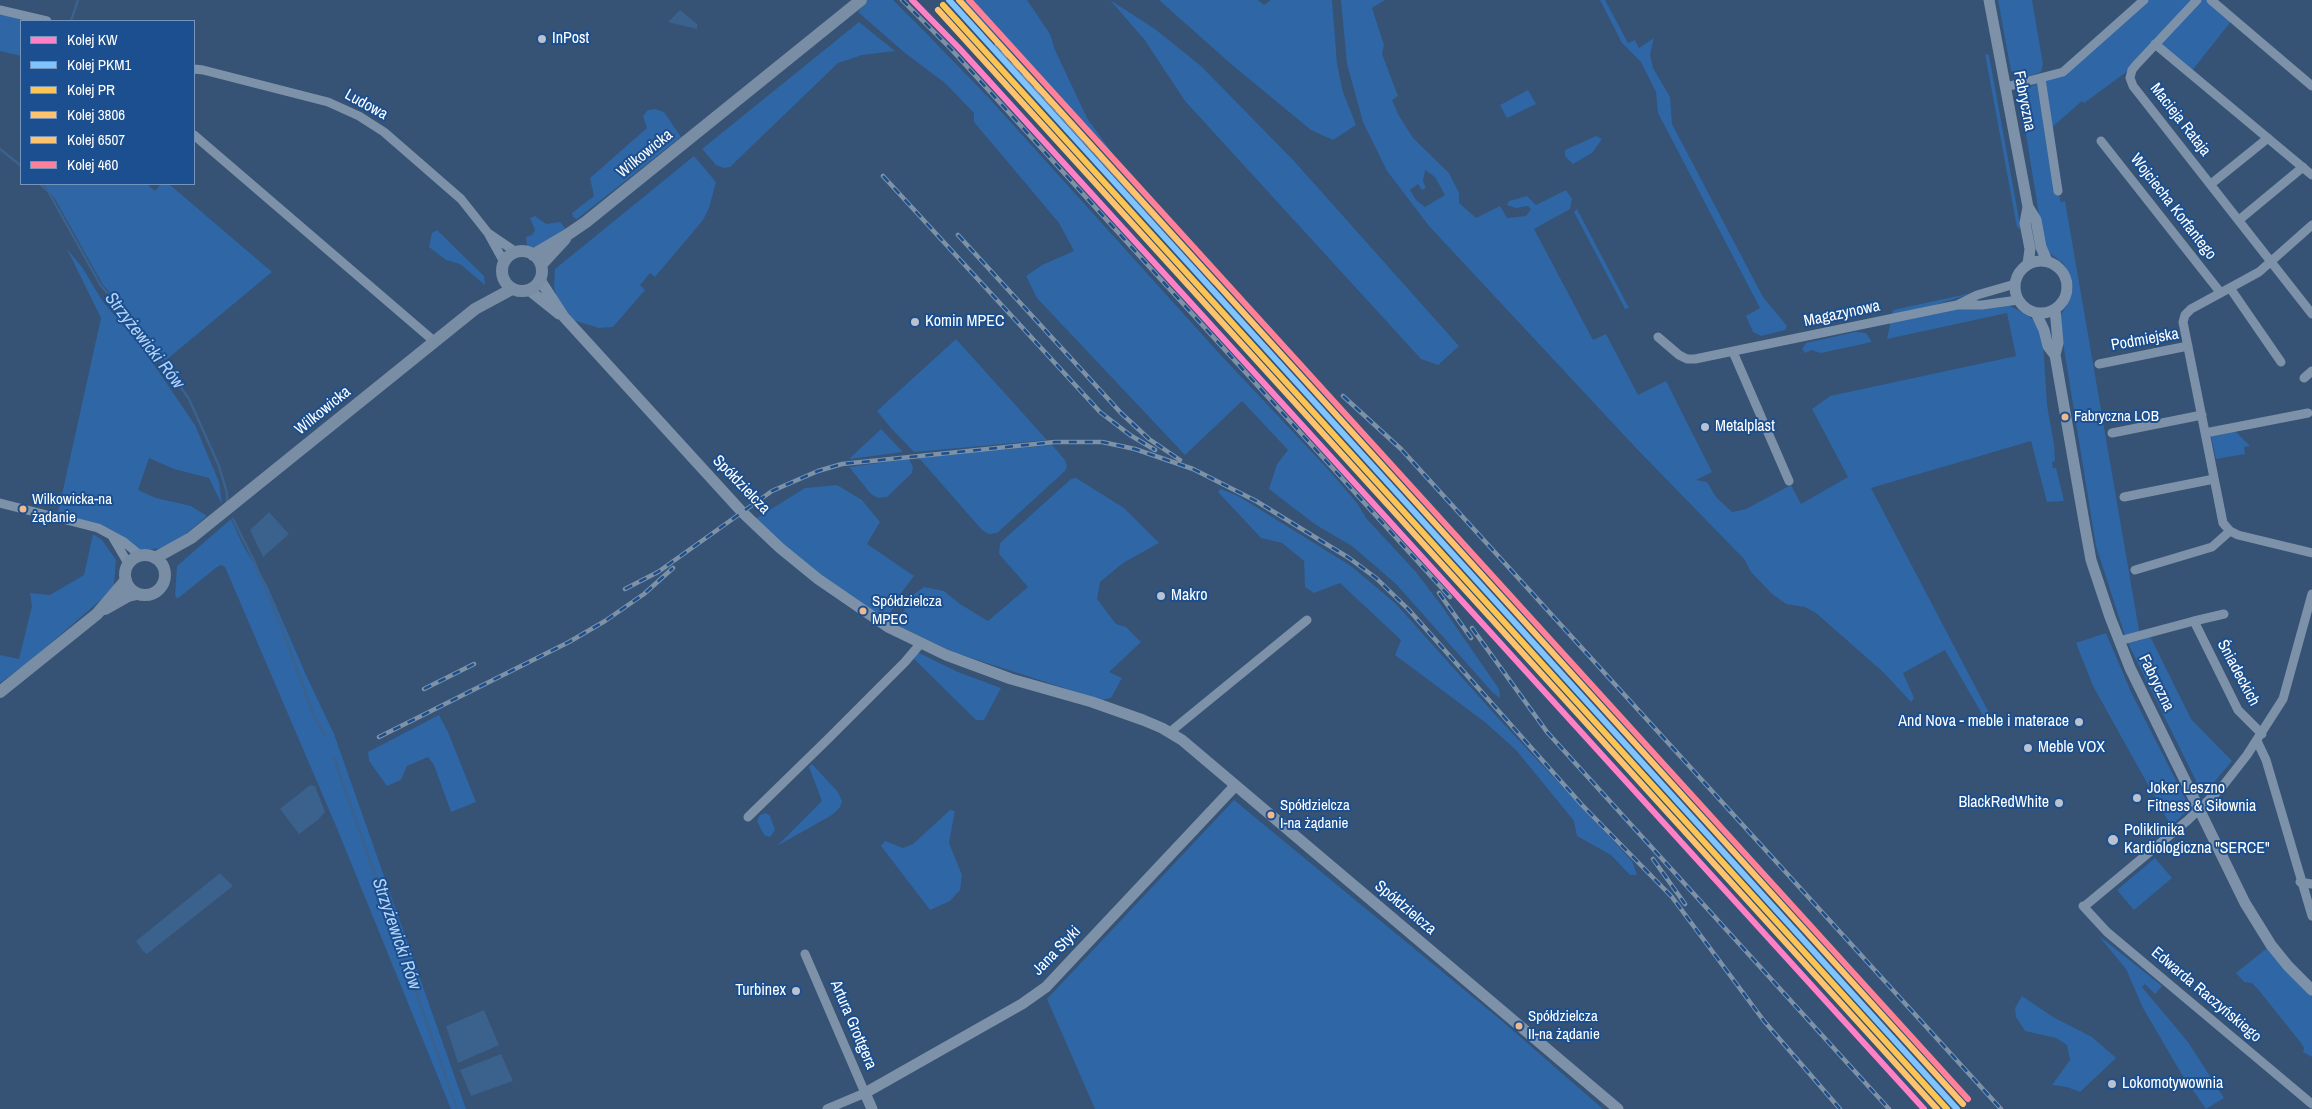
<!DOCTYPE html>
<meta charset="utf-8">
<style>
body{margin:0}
#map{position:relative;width:2312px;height:1109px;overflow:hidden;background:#365274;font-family:"Archivo Narrow",sans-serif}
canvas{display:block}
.legend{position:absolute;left:20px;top:20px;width:175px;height:165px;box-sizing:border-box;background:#1b4f8f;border:1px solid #7695bc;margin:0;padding:6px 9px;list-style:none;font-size:15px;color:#fff}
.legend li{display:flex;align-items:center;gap:10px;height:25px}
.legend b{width:25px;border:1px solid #7695bc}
</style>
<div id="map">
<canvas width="2312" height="1109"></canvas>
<ul class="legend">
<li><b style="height:6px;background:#ff80c5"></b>Kolej KW</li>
<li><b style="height:6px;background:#80c4ff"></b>Kolej PKM1</li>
<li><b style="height:6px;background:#fcc553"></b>Kolej PR</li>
<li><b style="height:6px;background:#ffc26d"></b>Kolej 3806</li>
<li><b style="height:6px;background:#ffc26d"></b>Kolej 6507</li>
<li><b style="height:6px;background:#ff8098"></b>Kolej 460</li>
</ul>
</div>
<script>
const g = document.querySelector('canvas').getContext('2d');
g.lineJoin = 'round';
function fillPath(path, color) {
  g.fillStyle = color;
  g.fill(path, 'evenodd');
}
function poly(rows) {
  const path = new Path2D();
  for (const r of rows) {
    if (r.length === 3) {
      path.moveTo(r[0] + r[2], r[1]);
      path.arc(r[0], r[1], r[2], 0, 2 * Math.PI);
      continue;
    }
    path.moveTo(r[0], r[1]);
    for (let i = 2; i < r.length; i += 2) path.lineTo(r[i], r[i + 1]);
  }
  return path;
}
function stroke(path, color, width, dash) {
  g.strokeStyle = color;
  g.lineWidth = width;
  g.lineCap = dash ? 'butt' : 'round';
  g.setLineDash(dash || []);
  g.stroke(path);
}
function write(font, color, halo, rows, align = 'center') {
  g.font = font + ' "Archivo Narrow",sans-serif';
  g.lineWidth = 4;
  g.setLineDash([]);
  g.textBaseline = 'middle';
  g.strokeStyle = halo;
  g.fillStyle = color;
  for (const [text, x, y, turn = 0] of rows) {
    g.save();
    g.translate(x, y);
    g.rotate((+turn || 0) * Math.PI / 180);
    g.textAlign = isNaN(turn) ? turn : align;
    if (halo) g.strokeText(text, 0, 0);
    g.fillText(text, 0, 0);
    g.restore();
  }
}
fillPath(poly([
 [867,0,893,0,926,33,989,98,1217,351,1327,468,1357,503,1366,518,1416,572,1441,605,1499,689,1500,698,1493,693,1396,584,1352,546,1316,525,1269,489,1277,464,1288,450,1242,401,1185,455,1037,298,1026,276,1042,265,1074,251,1059,223,974,122,974,113,945,83,905,53,858,12],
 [961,0,1027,0,1050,34,1055,50,1087,118,1115,157],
 [1110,0,1155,29,1201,66,1294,161,1459,346,1438,365,1421,359,1185,101,1144,39],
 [1159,0,1258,0,1264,5,1271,0,1332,0,1337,64,1343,92,1356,125,1333,140,1311,130,1231,64],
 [1341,0,1385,0,1372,8,1384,45,1382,54,1398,96,1392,100,1398,114,1413,138,1449,173,1459,193,1459,203,1476,218,1500,206,1507,218,1526,216,1531,209,1528,206,1516,208,1507,205,1509,201,1527,196,1536,205,1566,190,1572,199,1570,209,1534,229,1593,340,1606,334,1638,395,1666,381,1712,472,1696,480,1707,482,1716,497,1732,512,1746,509,1791,485,1801,504,1848,477,1812,409,1830,396,2016,356,2007,313,1887,339,1893,310,1976,292,1897,317,1957,305,2006,304,2026,314,2039,325,2043,342,2047,405,2054,444,2055,461,2052,462,2053,468,2056,468,2064,501,2047,502,2031,441,1871,488,1996,726,1986,721,1945,650,1903,673,1914,698,1911,702,1883,672,1816,613,1805,607,1786,604,1771,593,1751,572,1745,560,1635,447,1429,226,1387,171,1363,122,1347,64],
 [1425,170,1435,177,1445,195,1425,207,1416,200,1410,190,1418,184,1422,190,1426,188,1423,181],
 [1600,0,1605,0,1628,43,1635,40,1639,48,1654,38,1650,54,1653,68,1670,97,1672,124,1763,297,1787,326,1785,330,1761,336,1753,332,1746,316,1760,308,1658,113,1656,92,1641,62,1622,43],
 [1998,0,2032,0,2043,64,2041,72,2024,78,2011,71],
 [2144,0,2211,0,2233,19,2190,73,2155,44,2136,65,2084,103,2082,101,2050,129,2058,191,2061,202,2065,201,2140,636,2138,641,2150,636,2191,719,2232,761,2210,787,2200,789,2126,639,2096,546,2059,318,2069,301,2073,287,2064,264,2048,252,2040,221,2020,97,2023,90,2055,76],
 [0,10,47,21,21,21,21,56,0,51],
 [859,22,895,51,862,55,838,63,730,167,724,168,716,165,702,149],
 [1985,54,1989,55,2021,230,2017,227],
 [1528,90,1536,104,1507,118,1500,105],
 [655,109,664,112,681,137,577,219,573,217,572,213,594,196,590,178,647,128,643,116,648,110],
 [1596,136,1602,139,1592,153,1573,164,1565,156,1565,150],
 [694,156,716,182,709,208,703,220,655,277,650,273,640,285,645,290,613,327,599,328,573,320,554,296,556,294,554,288,555,269],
 [43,184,147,184,155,191,161,184,169,184,272,272,165,361,143,330,103,285,55,199],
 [1577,209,1629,308,1625,309,1574,212],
 [535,216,546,224,560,222,565,228,563,231,528,252,526,237,532,235,535,230,530,218],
 [437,230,484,276,485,285,460,264,446,260,429,247,432,233],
 [67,249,82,267,103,302,139,343,195,425,219,482,222,505,209,478,174,469,149,458,138,490,156,498,191,506,207,516,180,539,162,548,133,551,124,542,57,517,101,318],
 [1855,332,1866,333,1872,342,1821,353,1812,350,1805,353,1802,349,1806,343],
 [956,339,1047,440,914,452,891,428,877,411],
 [881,429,903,452,849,459],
 [2235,431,2250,446,2244,447,2245,454,2216,459,2211,436],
 [1052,445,1065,460,1067,466,1065,471,997,533,989,534,982,530,919,458],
 [909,459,913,467,912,473,887,497,878,498,871,494,849,467],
 [1076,478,1124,508,1159,543,1123,563,1100,582,1097,599,1116,624,1126,627,1141,642,1109,672,1122,678,1111,698,1101,700,953,652,901,627,899,619,913,595,924,587,944,591,960,604,988,621,1028,587,999,554,1000,543,1071,479],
 [837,485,862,500,880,522,867,544,914,576,902,592,891,612,887,615,882,616,826,585,752,521,805,488],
 [1221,489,1240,497,1351,566,1396,604,1500,720,1632,861,1637,875,1630,875,1611,855,1577,836,1574,821,1516,750,1486,723,1395,655,1401,640,1340,583,1314,593,1305,587,1304,561,1282,543,1261,538,1218,492],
 [231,519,244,547,267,585,306,675,334,734,466,1109,451,1109,336,826,225,567,221,565,217,567,177,599,175,595,177,566],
 [93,534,102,540,116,560,114,585,111,591,29,662,0,683,0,655,19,659,32,606,30,593,50,595,84,575],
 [2106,633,2131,692,2190,808,2171,826,2093,686,2076,643],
 [915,651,958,672,1001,688,984,720,976,720,911,656],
 [439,715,448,732,476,802,451,812,434,765,428,757,407,766,401,780,387,786,369,761,368,752],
 [812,764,838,792,842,801,840,807,832,815,777,846,822,801,809,767],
 [1234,800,1502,1021,1603,1109,1095,1109,1047,999],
 [950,810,955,811,949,843,962,875,960,890,950,901,930,910,881,846,885,841,903,848,913,844],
 [766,813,770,816,775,830,770,837,764,835,757,821,760,815],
 [2155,858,2172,878,2134,910,2117,890],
 [2098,935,2162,986,2155,994,2145,984,2142,987,2188,1042,2224,1098,2206,1109,2181,1073,2143,1008,2126,969],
 [2271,945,2312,990,2312,1057,2303,1052,2304,1048,2301,1043,2257,988,2252,983,2244,982,2236,973],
 [2022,996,2053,1017,2092,1037,2116,1058,2080,1092,2067,1087,2052,1085,2070,1060,2067,1045,2056,1038,2025,1031,2016,1017,2015,1008]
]), '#2f66a5');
fillPath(poly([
 [680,10,697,24,697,29,668,22],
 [269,512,289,534,263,557,250,530],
 [310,785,315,786,325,812,318,820,299,834,280,809],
 [220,873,233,886,147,954,143,951,136,941],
 [484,1010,499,1045,458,1063,446,1026],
 [501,1054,513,1081,471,1096,460,1070]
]), '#3b618d');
stroke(poly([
 [71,21,78,0],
 [0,149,21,166],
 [40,184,48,191,101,286,141,331,189,399,219,466,227,493,227,502],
 [233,519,254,561,277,615,314,716,325,735],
 [334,758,457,1109]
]), '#3b618d', 2.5);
stroke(poly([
 [2197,0,2136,65,2132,70,2130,78,2133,86,2312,314],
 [2211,0,2312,86],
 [0,10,47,21],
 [2155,44,2312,175],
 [194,69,203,70,328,102,359,116,384,132,461,199,488,233,504,262],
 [2041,79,2058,191],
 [2006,87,2063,72,2144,0],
 [194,135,435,342],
 [2101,141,2220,292],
 [2211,184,2268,138],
 [2239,220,2303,167],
 [2312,225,2259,272,2191,309,2185,315,2183,322,2223,523,2230,531,2238,535,2312,553],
 [488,233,516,252],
 [2230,288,2281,362],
 [1959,304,1977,295,2015,284],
 [1658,337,1679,355,1687,359,1695,359,1957,305,1982,305,2018,300],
 [1733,352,1789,481],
 [2099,364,2188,346],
 [2304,378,2312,371],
 [2112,433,2202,415],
 [2205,433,2308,413],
 [2124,497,2214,479],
 [0,503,98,528,124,542,141,556],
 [112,536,129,565],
 [2135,570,2212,547,2230,531],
 [2194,621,2224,614],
 [2119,641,2194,621,2238,710,2262,734],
 [1170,732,1307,620],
 [2257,741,2266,760,2312,916],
 [748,817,829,738,905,662,921,643],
 [2300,882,2312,884],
 [2086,905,2188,820,2222,787,2247,755,2283,699,2312,594],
 [2083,906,2107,932,2312,1104],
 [805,954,865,1093,827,1109]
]), '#7d92a8', 9);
stroke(poly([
 [1989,0,2028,207,2025,223,2030,249,2028,264],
 [2028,207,2036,220,2041,247,2047,261],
 [2041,287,26],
 [540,280,564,317,742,512,780,548,818,579,888,627,946,655,1011,679,1092,702,1143,720,1162,728,1182,740,1618,1109],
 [529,290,559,314],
 [2055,309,2058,343,2055,355,2085,527,2091,560,2110,617,2130,668,2245,903,2271,945,2288,966,2312,990],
 [2036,313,2044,330,2048,346,2055,355],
 [872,1109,865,1093,1022,1004,1046,987,1235,786]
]), '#7d92a8', 11);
stroke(poly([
 [522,271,20],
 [533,255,567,235,586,222,861,0],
 [541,265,565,239],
 [145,575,20],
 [155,558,191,538,475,309,512,289],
 [105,609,128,596,137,594],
 [0,692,97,614,126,580]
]), '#798da4', 12);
const rail = poly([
 [902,0,951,49,1450,597],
 [997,45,1214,282],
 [883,176,1100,412,1130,435,1155,450],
 [958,235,1121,413,1149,439,1180,460],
 [1343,396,1401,449,2001,1109],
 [625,589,658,572,772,491,818,471,842,464,1055,442,1102,442,1135,449,1193,469,1256,501,1349,558,1376,578,1409,610,1582,805,1672,897,1764,1021,1840,1109],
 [1439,593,1471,638],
 [1472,628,1547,732,1889,1109],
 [424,689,474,664],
 [379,737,569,642,605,621,644,594,673,568],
 [1653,859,1685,904]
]);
stroke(rail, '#7e92a7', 4.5);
stroke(rail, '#1b4f8f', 2.5, [8]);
stroke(poly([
 [912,0,959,48,1924,1109]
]), '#ff80c5', 6);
stroke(poly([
 [949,0,1957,1109]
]), '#80c4ff', 6);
stroke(poly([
 [943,5,1947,1109]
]), '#fcc553', 6);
stroke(poly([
 [959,0,1963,1104]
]), '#ffc26d', 6);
stroke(poly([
 [938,10,1937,1109]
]), '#ffc26d', 6);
stroke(poly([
 [969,0,1968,1099]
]), '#ff8098', 6);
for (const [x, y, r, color] of [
 [542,39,5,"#b9c2ce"],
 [915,322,5,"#b9c2ce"],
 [2065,417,4.5,"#f1b78d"],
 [1705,427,5,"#b9c2ce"],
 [23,509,4.5,"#f1b78d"],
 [1161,596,5,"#b9c2ce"],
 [863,611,4.5,"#f1b78d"],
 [2079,722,5,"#b9c2ce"],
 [2028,748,5,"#b9c2ce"],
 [2137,798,5,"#b9c2ce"],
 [2059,803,5,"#b9c2ce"],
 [1271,815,4.5,"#f1b78d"],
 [2113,840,6,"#b9c2ce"],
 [796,991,5,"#b9c2ce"],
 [1519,1026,4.5,"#f1b78d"],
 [2112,1084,5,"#b9c2ce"]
]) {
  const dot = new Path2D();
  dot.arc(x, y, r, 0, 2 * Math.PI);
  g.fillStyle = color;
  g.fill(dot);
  stroke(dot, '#1b4f8f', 2);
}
write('15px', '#fff', '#1b4f8f', [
 ["Fabryczna LOB",2074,417],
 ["Wilkowicka-na",32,500],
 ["żądanie",32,518],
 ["Spółdzielcza",872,602],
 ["MPEC",872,620],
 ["Spółdzielcza",1280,806],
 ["I-na żądanie",1280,824],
 ["Spółdzielcza",1528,1017],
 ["II-na żądanie",1528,1035]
], 'left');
write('16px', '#fff', '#1b4f8f', [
 ["InPost",552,39],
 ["Komin MPEC",925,322],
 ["Metalplast",1715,427],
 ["Makro",1171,596],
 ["And Nova - meble i materace",2069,722,"right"],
 ["Meble VOX",2038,748],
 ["Joker Leszno",2147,789],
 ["Fitness & Siłownia",2147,807],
 ["BlackRedWhite",2049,803,"right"],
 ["Poliklinika",2124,831],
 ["Kardiologiczna \"SERCE\"",2124,849],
 ["Turbinex",786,991,"right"],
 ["Lokomotywownia",2122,1084]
], 'left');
write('16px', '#fff', '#1b4f8f', [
 ["Fabryczna",2024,101,79],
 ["Ludowa",366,105,29],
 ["Macieja Rataja",2180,120,52],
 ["Wilkowicka",645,154,-39],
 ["Wojciecha Korfantego",2173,207,52],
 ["Magazynowa",1842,314,-12],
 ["Podmiejska",2145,340,-10],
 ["Wilkowicka",323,411,-39],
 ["Spółdzielcza",741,485,46],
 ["Śniadeckich",2238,673,62],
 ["Fabryczna",2156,683,64],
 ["Spółdzielcza",1405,908,40],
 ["Jana Styki",1057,951,-46],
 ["Edwarda Raczyńskiego",2206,995,40],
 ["Artura Grottgera",853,1025,67]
]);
write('italic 18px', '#b5d3f5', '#1b4f8f', [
 ["Strzyżewicki Rów",144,341,52],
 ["Strzyżewicki Rów",396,934,71]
]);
</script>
